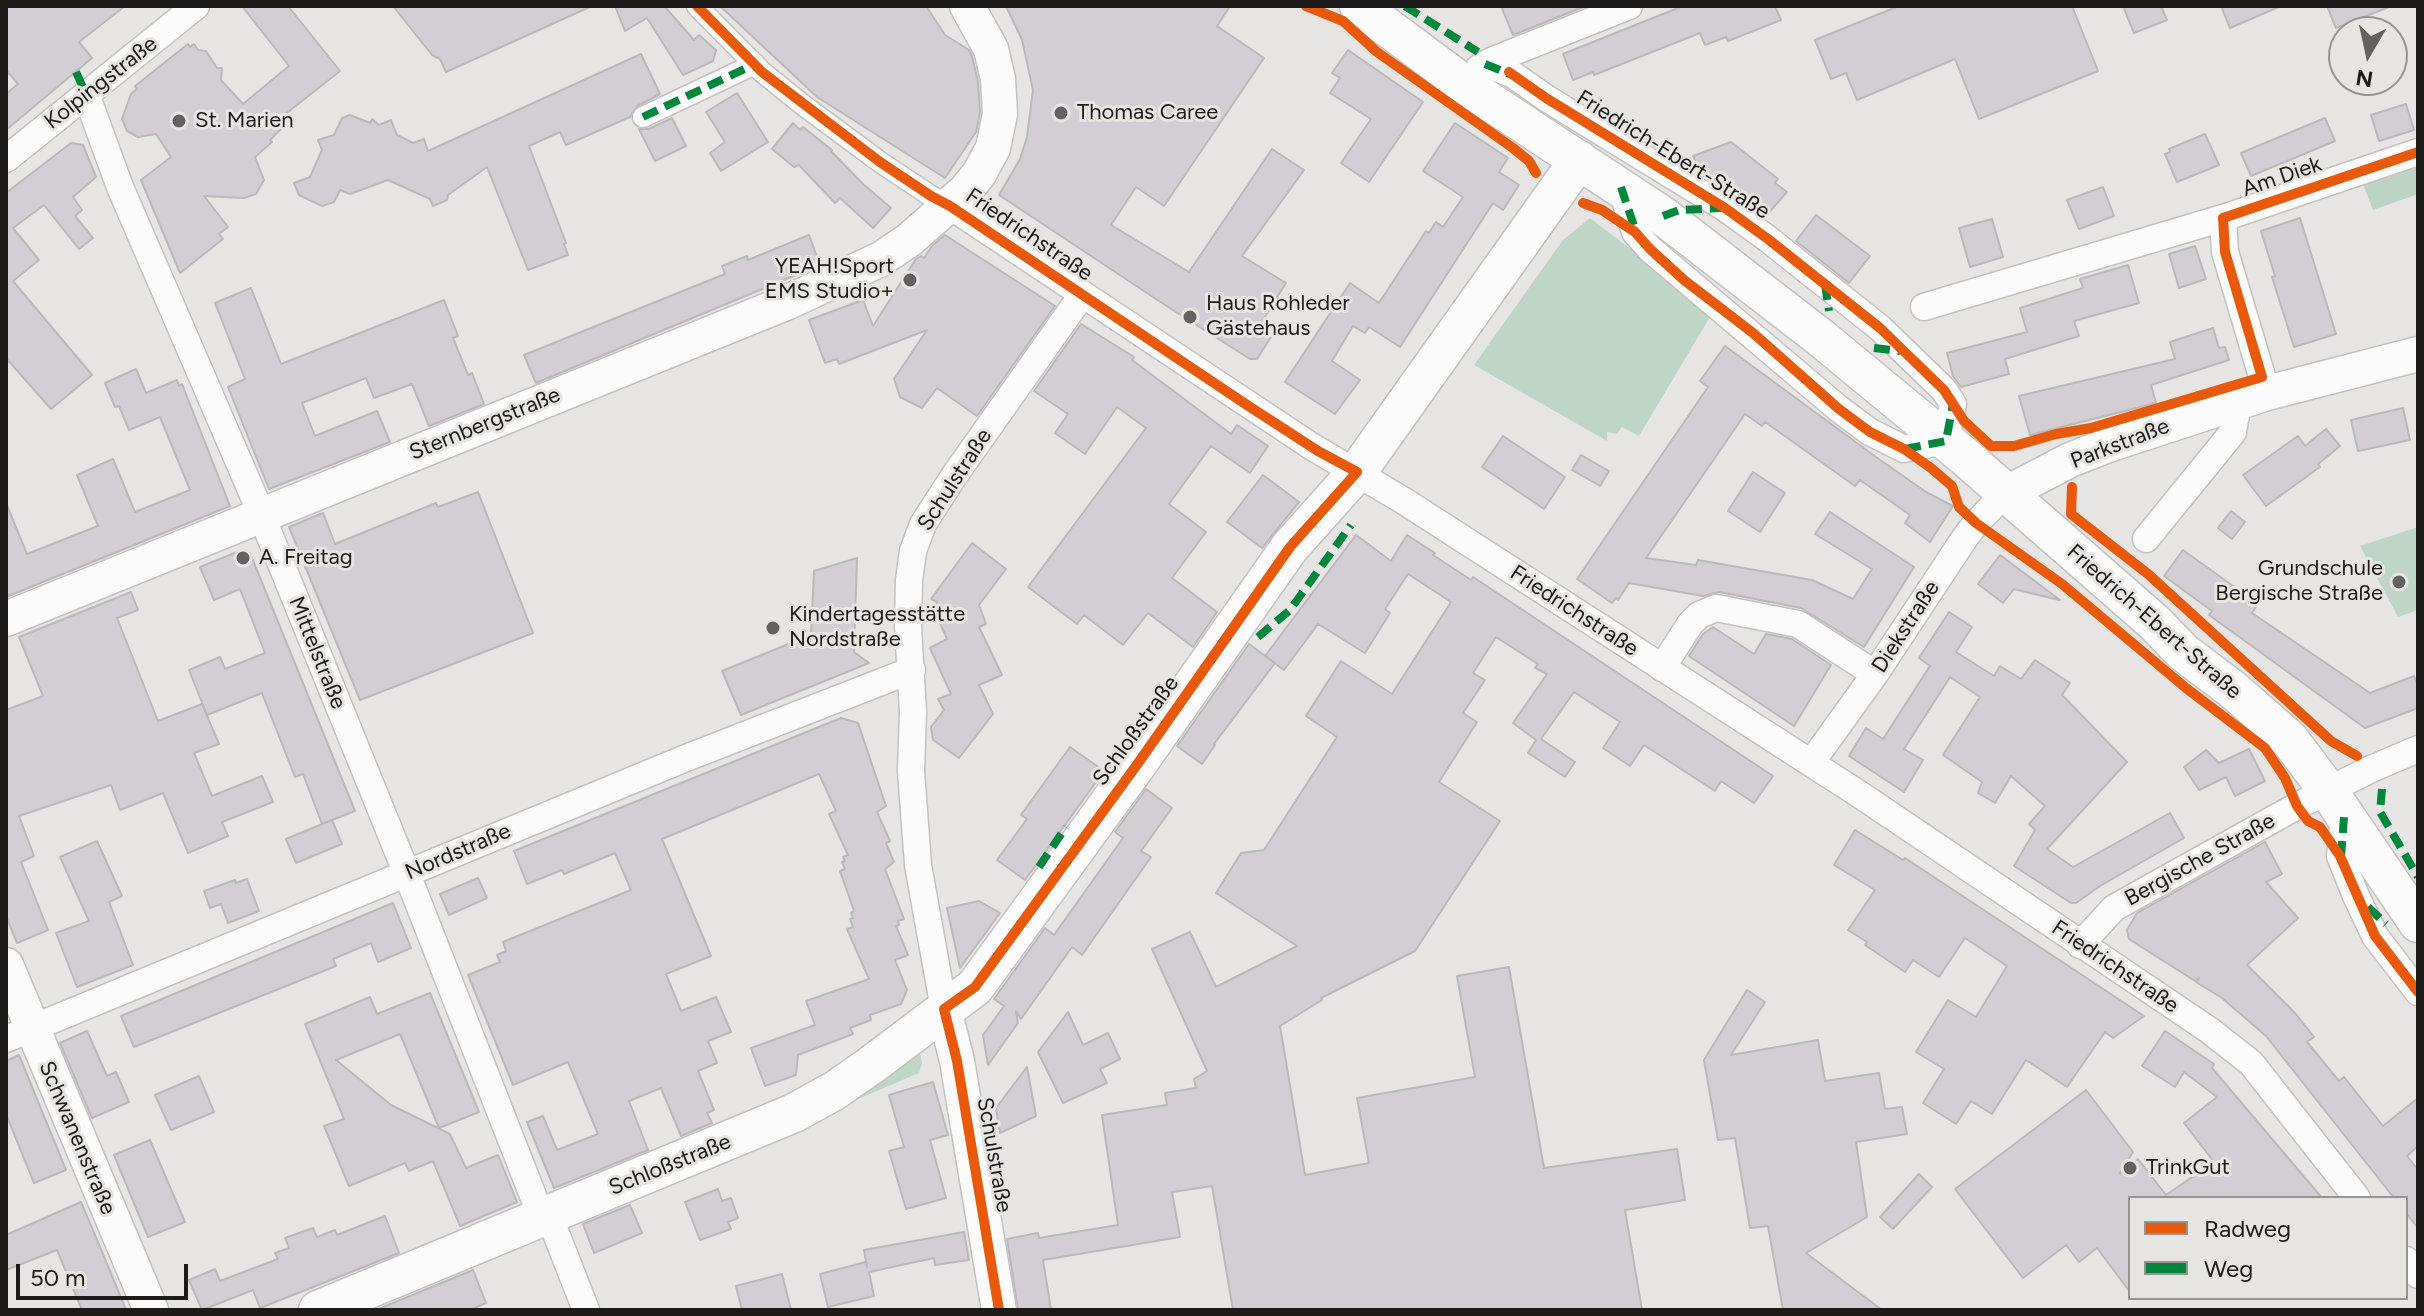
<!DOCTYPE html>
<meta charset="utf-8">
<style>
body{margin:0}
#map{position:relative;width:2424px;height:1316px;overflow:hidden;background:#e6e5e3;font-family:Figtree,sans-serif}
canvas{display:block}
.frame{position:absolute;inset:0;border:8px solid #1c1b1a;pointer-events:none}
.legend{position:absolute;left:2128px;top:1196px;width:280px;height:104px;box-sizing:border-box;background:#e7e5e2;border:2px solid #969492;margin:0;padding:10px 14px;list-style:none;font-size:24px;color:#1c1b1a}
.legend li{display:flex;align-items:center;gap:16px;height:40px}
.legend b{width:40px;border:2px solid #969492}
.north{position:absolute;left:2328px;top:16px;width:80px;height:80px;box-sizing:border-box;background:#e7e5e2;border:2px solid #969492;border-radius:50%;rotate:189deg;font-size:22px;font-weight:700;line-height:32px;text-align:center;color:#1c1b1a}
.north::after{content:'';display:block;margin:auto;width:28px;height:36px;background:#636260;clip-path:polygon(50% 0,100% 100%,50% 72%,0 100%)}
.scale{position:absolute;left:16px;top:1264px;width:172px;height:36px;box-sizing:border-box;border:4px solid #1c1b1a;border-top:0;padding-left:10px;font-size:24px;line-height:28px;white-space:nowrap;color:#1c1b1a;-webkit-text-stroke:6px #e7e5e2;paint-order:stroke}
</style>
<div id="map">
<canvas width="2424" height="1316"></canvas>
<div class="frame"></div>
<ul class="legend">
<li><b style="height:10px;background:#e8590c"></b>Radweg</li>
<li><b style="height:10px;background:#00873e"></b>Weg</li>
</ul>
<div class="north">N</div>
<div class="scale">50 m</div>
</div>
<script>
const g = document.querySelector('canvas').getContext('2d');
g.lineJoin = 'round';
function fillPath(path, color) {
  g.fillStyle = color;
  g.fill(path, 'evenodd');
}
function poly(rows) {
  const path = new Path2D();
  for (const r of rows) {
    path.moveTo(r[0], r[1]);
    for (let i = 2; i < r.length; i += 2) path.lineTo(r[i], r[i + 1]);
  }
  return path;
}
function stroke(path, color, width, dash) {
  g.strokeStyle = color;
  g.lineWidth = width;
  g.lineCap = dash ? 'butt' : 'round';
  g.setLineDash(dash || []);
  g.stroke(path);
}
function write(font, color, halo, rows, align = 'center') {
  g.font = font + ' Figtree,sans-serif';
  g.lineWidth = 6;
  g.setLineDash([]);
  g.textBaseline = 'middle';
  g.strokeStyle = halo;
  g.fillStyle = color;
  for (const [text, x, y, turn = 0] of rows) {
    g.save();
    g.translate(x, y);
    g.rotate((+turn || 0) * Math.PI / 180);
    g.textAlign = isNaN(turn) ? turn : align;
    if (halo) g.strokeText(text, 0, 0);
    g.fillText(text, 0, 0);
    g.restore();
  }
}
fillPath(poly([
 [1590,218,1713,312,1639,436,1622,427,1617,434,1607,432,1607,441,1474,365,1563,240],
 [2418,527,2418,610,2398,617,2360,546],
 [920,1052,922,1064,919,1073,839,1107]
]), '#bfd5c8');
fillPath(poly([
 [2418,140,2418,194,2373,210,2356,166]
]), '#bcd3c5');
const building = poly([
 [6,6,125,6,79,42,92,58,6,130,6,94,18,84,6,70,6,6],
 [242,6,288,6,340,71,278,120,283,127,270,140,272,142,255,157,264,180,256,194,244,198,204,196,228,227,219,234,223,239,180,273,141,180,171,157,156,134,138,137,127,131,122,119,131,94,137,89,135,86,188,44,190,47,194,44,198,50,206,51,217,68,222,68,221,80,243,104,289,66,242,6],
 [393,6,592,6,446,72,440,59,432,55,393,6],
 [615,6,669,6,666,8,694,40,699,35,716,50,713,61,683,75,647,18,625,31,615,6],
 [720,6,926,6,945,35,969,50,972,56,978,82,980,113,976,132,945,178,817,97,720,6],
 [1006,6,1230,6,1217,26,1264,58,1164,206,1136,187,1111,225,1189,272,1272,149,1304,170,1242,256,1286,283,1263,320,1276,329,1257,359,1250,359,1165,305,999,195,1020,159,1027,137,1033,90,1022,40,1006,6],
 [1501,6,1586,6,1513,35,1501,6],
 [1683,6,1775,6,1781,20,1728,41,1726,37,1705,45,1700,33,1594,75,1593,72,1573,80,1563,54,1683,6],
 [1899,6,2072,6,2098,71,1979,119,1955,59,1857,100,1846,73,1831,79,1815,40,1899,6],
 [2123,6,2161,6,2167,20,2134,33,2123,6],
 [2221,6,2281,6,2230,28,2221,6],
 [2327,6,2388,6,2389,7,2336,28,2327,6],
 [1348,50,1423,102,1369,182,1341,163,1371,119,1330,93,1340,78,1332,73,1348,50],
 [641,54,660,94,637,106,630,117,566,145,560,132,529,146,566,243,564,244,568,255,528,270,487,167,448,195,447,200,433,206,430,199,388,180,350,194,340,190,334,202,322,206,299,195,294,183,310,177,322,150,318,140,334,135,342,118,350,115,370,123,372,119,379,125,391,120,397,135,413,143,424,139,428,151,641,54],
 [737,93,768,142,721,171,710,153,725,142,706,112,737,93],
 [2406,104,2414,130,2379,141,2371,115,2406,104],
 [672,118,686,146,655,161,639,129,649,129,672,118],
 [2325,118,2335,141,2251,176,2241,153,2325,118],
 [793,123,800,130,803,127,832,150,831,151,862,183,891,208,873,228,840,198,835,203,799,165,794,167,772,149,793,123],
 [1455,123,1508,158,1499,172,1519,185,1503,210,1493,203,1400,347,1369,327,1365,333,1353,326,1332,361,1360,380,1335,414,1285,382,1350,283,1379,303,1426,231,1429,233,1436,222,1443,227,1463,197,1423,171,1455,123],
 [2205,134,2219,165,2177,182,2165,154,2170,152,2169,149,2205,134],
 [1731,142,1778,179,1775,183,1787,192,1765,217,1730,188,1712,182,1710,176,1705,177,1701,174,1693,156,1731,142],
 [71,143,83,145,96,177,73,197,82,210,75,216,93,238,79,249,44,205,13,228,39,260,13,281,92,375,51,409,6,358,6,193,71,143],
 [2103,187,2114,216,2079,229,2067,200,2103,187],
 [1816,215,1870,256,1849,283,1796,241,1816,215],
 [2300,218,2336,334,2294,347,2272,277,2275,276,2261,231,2300,218],
 [1992,219,2003,257,1970,267,1959,228,1992,219],
 [809,235,820,265,536,383,524,355,725,274,722,266,747,256,748,260,809,235],
 [945,235,1055,306,977,416,937,388,922,408,900,397,894,379,927,330,839,364,837,359,825,363,809,320,863,300,873,326,916,259,921,256,924,258,932,246,945,235],
 [2195,246,2206,279,2179,288,2169,254,2195,246],
 [2128,265,2139,303,2074,321,2079,336,2005,359,2009,374,1961,387,1953,376,1947,353,2027,332,2020,308,2083,288,2080,279,2128,265],
 [251,288,281,364,444,300,458,336,453,338,468,375,472,373,484,404,429,426,412,384,374,398,366,378,302,403,315,436,377,411,390,442,269,489,228,387,245,379,215,303,251,288],
 [1081,324,1134,357,1132,360,1231,434,1237,425,1268,446,1250,473,1211,446,1169,504,1206,532,1172,578,1217,612,1193,647,1148,613,1123,645,1084,615,1077,624,1028,587,1146,428,1117,407,1085,454,1055,433,1068,414,1034,391,1081,324],
 [2213,328,2219,348,2225,347,2229,360,2151,385,2156,403,2030,435,2019,396,2175,359,2170,342,2213,328],
 [1725,346,1876,457,1926,492,1953,506,1930,542,1905,523,1910,515,1860,480,1855,486,1765,422,1762,426,1745,414,1646,558,1696,565,1698,560,1812,580,1853,599,1872,569,1815,534,1830,512,1914,567,1864,647,1801,608,1719,592,1703,596,1629,583,1618,600,1616,598,1612,603,1577,579,1708,387,1700,381,1725,346],
 [136,369,146,393,177,380,179,386,182,384,230,506,6,597,6,503,27,554,98,526,77,475,113,459,135,512,190,490,160,417,129,430,119,406,115,407,105,383,136,369],
 [2403,408,2410,440,2358,451,2351,420,2403,408],
 [2326,429,2340,446,2318,464,2320,467,2266,506,2243,475,2298,436,2305,446,2326,429],
 [1503,436,1565,477,1544,509,1482,467,1503,436],
 [1581,455,1609,471,1600,486,1572,470,1581,455],
 [1753,472,1785,493,1760,532,1728,511,1753,472],
 [1263,475,1299,502,1262,548,1227,522,1263,475],
 [478,492,533,633,360,700,289,527,323,513,335,544,436,503,438,507,478,492],
 [2231,511,2245,522,2232,539,2218,528,2231,511],
 [1356,535,1391,561,1407,535,1435,553,1433,555,1471,580,1473,577,1773,776,1754,803,1721,781,1715,791,1644,745,1630,766,1603,748,1620,722,1574,692,1541,739,1575,762,1565,777,1528,753,1536,740,1513,723,1547,674,1535,668,1538,664,1496,637,1473,673,1485,680,1463,713,1477,722,1439,782,1500,821,1415,951,1321,998,1322,1000,1280,1026,1305,1175,1369,1163,1357,1098,1475,1077,1457,976,1509,967,1544,1168,1677,1149,1685,1200,1625,1210,1642,1310,1233,1310,1212,1186,1172,1192,1180,1237,1043,1260,1051,1310,1018,1310,1007,1239,1038,1233,1039,1238,1118,1225,1102,1115,1167,1105,1165,1093,1196,1088,1194,1079,1207,1071,1152,949,1190,932,1216,987,1297,946,1216,893,1241,853,1264,850,1337,737,1306,716,1341,661,1392,694,1451,602,1408,574,1385,609,1390,613,1365,653,1318,624,1284,670,1265,656,1356,535],
 [972,543,1006,569,979,605,986,624,979,627,1002,675,979,685,993,714,959,758,933,740,931,727,944,710,938,699,951,694,930,648,947,639,934,610,937,602,931,599,972,543],
 [242,550,250,553,355,811,322,824,303,774,295,777,262,693,207,715,189,670,220,657,225,669,265,653,240,589,214,600,200,567,242,550],
 [2183,550,2258,604,2252,613,2370,693,2414,676,2418,686,2418,708,2365,728,2209,615,2212,611,2164,576,2183,550],
 [2000,555,2060,600,2059,600,2014,589,2003,603,1978,584,2000,555],
 [857,558,854,652,869,663,741,715,722,671,811,635,814,571,857,558],
 [131,592,138,610,117,618,158,721,202,704,219,744,194,753,212,796,262,776,273,802,222,822,228,836,188,853,163,793,120,810,111,785,19,816,34,856,21,862,48,930,17,943,6,916,6,710,43,696,19,637,131,592],
 [1949,612,1972,627,1956,652,1994,676,2000,666,2021,679,2035,660,2070,683,2062,695,2127,762,2047,849,2073,867,2170,813,2184,838,2100,886,2076,903,2071,903,2014,866,2035,830,2029,824,2045,806,2011,776,1995,803,1978,793,1982,782,1943,755,1980,697,1950,677,1904,749,1923,760,1904,792,1849,756,1866,728,1883,739,1930,666,1919,658,1949,612],
 [1713,627,1754,654,1766,634,1792,639,1831,665,1794,726,1689,656,1703,634,1713,627],
 [1249,644,1275,663,1214,744,1215,745,1202,764,1177,746,1249,644],
 [841,718,858,723,886,806,877,812,890,841,886,843,894,862,885,869,904,919,898,921,899,925,896,926,908,955,895,960,907,990,901,1004,870,1015,871,1020,850,1028,853,1034,798,1055,796,1075,765,1086,751,1048,815,1025,806,1001,869,979,847,929,853,927,850,919,853,918,851,913,854,911,840,871,845,869,842,862,845,861,843,857,848,855,829,814,836,811,819,774,662,839,711,956,666,974,681,1011,716,997,731,1032,708,1041,717,1063,698,1071,714,1110,707,1113,712,1123,681,1136,661,1088,629,1101,648,1150,554,1188,527,1122,543,1116,557,1150,598,1134,568,1062,513,1085,468,975,500,962,497,955,506,951,503,942,631,890,615,853,564,874,562,870,527,884,514,851,841,718],
 [1070,747,1104,771,1025,880,997,860,1027,819,1021,815,1070,747],
 [2249,749,2265,781,2235,796,2226,777,2199,790,2184,767,2206,750,2219,763,2249,749],
 [1146,789,1172,808,1141,851,1151,857,1082,955,1072,947,1021,1019,1016,1011,1018,1023,988,1065,983,1035,1004,1006,994,999,1045,928,1054,935,1123,838,1115,832,1146,789],
 [332,820,342,844,296,863,286,839,332,820],
 [1855,830,1903,860,1905,858,2144,1016,2113,1038,2105,1032,2067,1087,2026,1060,1992,1114,1971,1101,1956,1124,1923,1103,1944,1069,1916,1052,1948,1000,1976,1017,2007,966,1965,938,1939,977,1913,960,1905,972,1865,945,1867,942,1848,930,1875,890,1834,865,1855,830],
 [97,841,122,896,109,902,133,965,77,987,56,933,89,921,60,857,97,841],
 [2265,842,2282,874,2266,882,2298,918,2247,965,2295,1013,2314,1037,2307,1042,2339,1081,2344,1077,2383,1126,2418,1098,2418,1146,2407,1156,2418,1170,2418,1228,2406,1213,2406,1198,2394,1198,2266,1036,2222,998,2196,982,2199,978,2195,981,2129,939,2127,930,2137,913,2265,842],
 [478,878,487,898,449,915,440,894,478,878],
 [247,879,259,911,228,923,221,904,210,908,204,891,235,880,236,883,247,879],
 [979,901,1000,913,960,968,947,908,979,901],
 [393,903,411,948,378,962,371,943,333,959,336,966,134,1047,121,1016,393,903],
 [1747,990,1765,1002,1731,1055,1818,1040,1825,1081,1879,1073,1885,1109,1902,1107,1907,1134,1856,1142,1867,1217,1806,1253,1882,1310,1783,1310,1768,1226,1750,1228,1735,1138,1718,1140,1704,1060,1747,990],
 [430,993,479,1112,439,1128,400,1034,336,1060,391,1105,450,1134,466,1168,498,1155,517,1202,460,1226,433,1161,409,1171,405,1163,349,1186,324,1126,344,1119,305,1024,370,997,377,1014,430,993],
 [1068,1012,1083,1045,1108,1033,1120,1059,1100,1069,1107,1083,1063,1103,1038,1052,1068,1012],
 [87,1031,107,1076,116,1072,129,1102,92,1118,60,1043,87,1031],
 [2165,1031,2214,1064,2212,1068,2322,1198,2130,1198,2130,1292,2097,1248,2079,1262,2066,1245,2023,1278,1955,1189,2086,1090,2133,1152,2120,1173,2138,1159,2166,1195,2214,1162,2184,1123,2217,1097,2184,1072,2175,1087,2142,1066,2165,1031],
 [19,1055,66,1170,34,1183,6,1114,6,1061,19,1055],
 [1027,1067,1036,1116,1000,1133,996,1108,1027,1067],
 [199,1076,214,1112,171,1130,155,1095,199,1076],
 [933,1082,948,1135,930,1140,946,1198,906,1209,889,1151,904,1147,889,1095,933,1082],
 [150,1140,185,1222,148,1237,114,1155,150,1140],
 [1919,1174,1932,1187,1893,1229,1880,1217,1919,1174],
 [718,1189,722,1201,731,1198,738,1218,728,1222,731,1229,700,1240,685,1202,718,1189],
 [81,1202,108,1266,126,1310,82,1310,57,1250,6,1270,6,1235,81,1202],
 [630,1205,642,1233,594,1253,583,1224,630,1205],
 [385,1216,399,1253,260,1308,253,1290,202,1310,189,1280,215,1269,220,1281,278,1259,275,1253,289,1248,285,1238,313,1228,317,1237,335,1230,337,1235,385,1216],
 [964,1232,969,1260,935,1265,934,1258,869,1272,874,1296,828,1307,820,1274,866,1262,867,1267,864,1250,964,1232],
 [473,1270,486,1303,470,1310,376,1310,473,1270],
 [782,1274,791,1310,742,1310,736,1286,782,1274]
]);
fillPath(building, '#d3ced4');
stroke(building, '#bab9b9', 2);
const pedestrian = poly([
 [697,6,762,72,803,105,880,162,931,196,950,206],
 [643,117,755,64]
]);
const minor = poly([
 [1485,64,1512,74,1546,98,1725,208,1768,239,1880,328,1944,390,1953,404,1946,441,1904,449,1870,432,1839,409,1650,249,1635,232,1621,187],
 [1479,68,1491,61,1629,6],
 [86,94,120,187,254,497,407,874,541,1216],
 [6,159,196,6],
 [950,206,1311,446,1404,501,1859,794,2209,1030,2251,1063,2357,1198],
 [2223,218,2225,252,2267,393],
 [1924,307,2223,218,2418,152],
 [2146,539,2233,432,2238,403],
 [1662,668,1690,624,1699,615,1716,608,1798,624,1875,674],
 [1811,763,1875,674,1964,539,1976,523,2005,494],
 [2344,817,2340,856,2356,896,2375,936,2418,992],
 [2080,945,2114,908,2297,806,2371,769,2418,749],
 [944,1009,918,865,911,771,913,712,908,627,909,580,913,551,923,524,954,476,1082,295],
 [6,1039,686,758,912,670],
 [548,1213,586,1310],
 [2406,1260,2418,1275]
]);
const tertiary = poly([
 [2005,494,2070,460,2108,445,2267,393,2418,354],
 [6,619,788,302,881,259,909,240,965,191,979,174,993,148,1000,114,998,79,991,49,967,6],
 [6,965,151,1310],
 [944,1009,957,1061,999,1310]
]);
const secondary = poly([
 [1359,6,1466,86,1663,216,1821,338,1964,456,2155,623,2183,652,2232,689,2289,739,2329,792,2418,923],
 [318,1310,794,1113,834,1091,870,1066,975,987,1136,766,1290,547,1357,472,1579,160]
]);
stroke(pedestrian, '#c3c2c0', 23);
stroke(minor, '#c3c2c0', 29);
stroke(tertiary, '#c3c2c0', 37);
stroke(secondary, '#c3c2c0', 41);
stroke(pedestrian, '#fbfbfb', 20);
stroke(minor, '#fbfbfb', 26);
stroke(tertiary, '#fbfbfb', 34);
stroke(secondary, '#fbfbfb', 38);
stroke(poly([
 [1405,6,1478,52],
 [1485,64,1515,76],
 [76,72,86,94],
 [643,117,755,64],
 [1621,187,1636,232],
 [1663,216,1679,210,1721,208],
 [1825,284,1829,311],
 [1874,348,1900,351],
 [1905,449,1946,441,1953,404],
 [1258,637,1290,610,1351,525],
 [2382,789,2380,812,2418,877],
 [2341,857,2344,817],
 [1039,867,1066,827],
 [2368,907,2386,924]
]), '#00873e', 8, [16, 8]);
stroke(poly([
 [697,6,762,72,880,162,931,196,950,206,1247,405,1318,451,1357,472,1290,547,1136,766,975,987,944,1009,957,1061,999,1310],
 [1306,6,1343,21,1377,52,1513,148,1529,161,1536,173],
 [1509,72,1546,98,1725,208,1768,239,1880,328,1944,390,1964,421,1991,446,2014,446,2056,434,2091,428,2262,377,2225,252,2223,218,2418,152],
 [1583,203,1602,210,1635,232,1650,249,1684,280,1753,333,1839,409,1870,432,1904,449,1931,468,1952,486,1959,507,1976,523,2062,584,2186,688,2265,748,2285,778,2297,806,2308,821,2320,827,2340,856,2375,936,2418,992],
 [2072,487,2071,514,2148,574,2331,741,2357,756]
]), '#e8590c', 10);
for (const [x, y, r, color] of [
 [1061,113,8,"#636260"],
 [179,121,8,"#636260"],
 [910,280,8,"#636260"],
 [1190,317,8,"#636260"],
 [243,558,8,"#636260"],
 [2399,582,8,"#636260"],
 [773,628,8,"#636260"],
 [2130,1168,8,"#636260"]
]) {
  const dot = new Path2D();
  dot.arc(x, y, r, 0, 2 * Math.PI);
  g.fillStyle = color;
  g.fill(dot);
  stroke(dot, '#e7e5e2', 3);
}
write('22px', '#1c1b1a', '#e7e5e2', [
 ["Kolpingstraße",101,83,-38],
 ["Friedrich-Ebert-Straße",1673,155,32],
 ["Am Diek",2282,177,-19],
 ["Friedrichstraße",1029,235,34],
 ["Sternbergstraße",485,424,-22],
 ["Parkstraße",2120,444,-21],
 ["Schulstraße",955,480,-57],
 ["Friedrichstraße",1574,611,33],
 ["Friedrich-Ebert-Straße",2154,622,41],
 ["Diekstraße",1906,627,-57],
 ["Mittelstraße",317,653,68],
 ["Schloßstraße",1136,731,-54],
 ["Nordstraße",458,852,-23],
 ["Bergische Straße",2200,860,-29],
 ["Friedrichstraße",2115,967,34],
 ["Schwanenstraße",77,1138,67],
 ["Schulstraße",994,1155,80],
 ["Schloßstraße",670,1165,-22]
]);
write('22px', '#1c1b1a', '#e7e5e2', [
 ["Thomas Caree",1077,113],
 ["St. Marien",195,121],
 ["YEAH!Sport",894,267,"right"],
 ["EMS Studio+",894,292,"right"],
 ["Haus Rohleder",1206,304],
 ["Gästehaus",1206,329],
 ["A. Freitag",259,558],
 ["Grundschule",2383,569,"right"],
 ["Bergische Straße",2383,594,"right"],
 ["Kindertagesstätte",789,615],
 ["Nordstraße",789,640],
 ["TrinkGut",2146,1168]
], 'left');
</script>
